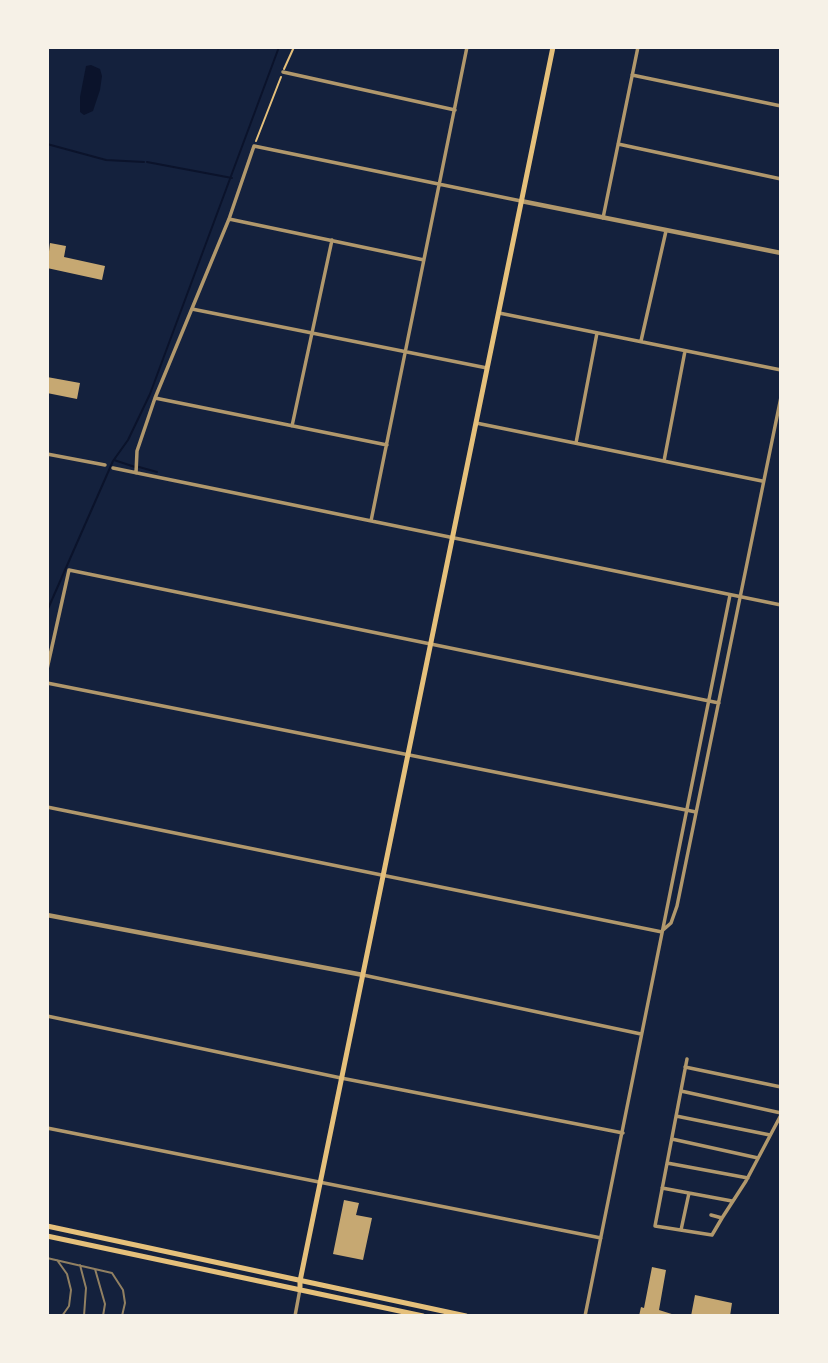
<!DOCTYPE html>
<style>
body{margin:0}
#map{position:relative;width:828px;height:1363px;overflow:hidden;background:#14213d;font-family:"Open Sans",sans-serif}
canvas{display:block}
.frame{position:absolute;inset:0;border:49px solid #f6f1e7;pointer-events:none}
</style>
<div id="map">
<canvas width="828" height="1363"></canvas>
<div class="frame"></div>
</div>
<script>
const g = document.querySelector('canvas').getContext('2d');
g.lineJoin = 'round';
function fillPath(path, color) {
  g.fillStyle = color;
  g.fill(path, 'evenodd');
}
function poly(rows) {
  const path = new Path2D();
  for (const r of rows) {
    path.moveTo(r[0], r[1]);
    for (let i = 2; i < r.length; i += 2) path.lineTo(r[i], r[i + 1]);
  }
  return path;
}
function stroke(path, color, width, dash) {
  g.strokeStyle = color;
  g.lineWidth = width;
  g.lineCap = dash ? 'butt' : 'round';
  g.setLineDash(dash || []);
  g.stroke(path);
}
fillPath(poly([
 [91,65,100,69,102,76,100,90,93,111,84,115,80,112,80,97,86,66]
]), '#0b132b');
stroke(poly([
 [47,144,106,160,144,162],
 [147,162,232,178],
 [114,460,135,467],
 [139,467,157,472],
 [47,611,113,461,128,440,150,394,279,47]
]), '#0b132b', 2);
fillPath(poly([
 [50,243,66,246,64,257,105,266,102,280,47,268],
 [47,377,80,383,77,399,47,393],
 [344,1200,359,1203,356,1215,372,1218,363,1260,333,1254],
 [652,1267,666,1270,659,1310,678,1316,639,1316,641,1307,644,1308],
 [695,1295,732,1303,730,1316,691,1316]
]), '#c6a872');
stroke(poly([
 [284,69,294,47],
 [256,141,281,77]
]), '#e5c07b', 2);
stroke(poly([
 [283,72,455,110],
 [632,75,781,106],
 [618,144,781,179],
 [603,218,638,47],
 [229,219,424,260],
 [192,309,487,368],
 [499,313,781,370],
 [641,341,666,231],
 [155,398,387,445],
 [476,423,762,481],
 [292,426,332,240],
 [576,443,597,333],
 [47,454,105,465],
 [664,461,685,351],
 [113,468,781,605],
 [136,473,137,451,155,398,229,219,254,146,521,201],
 [371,521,467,47],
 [47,669,69,570,719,703],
 [47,683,696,812],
 [47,807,662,932],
 [663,930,671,923,677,906,781,397],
 [363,975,641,1034],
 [47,1016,341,1078,623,1133],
 [687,1059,655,1226,712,1235,722,1218,711,1215],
 [685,1067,781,1087],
 [681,1091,781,1113],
 [676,1116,770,1135],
 [47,1128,601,1238],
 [672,1139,758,1158],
 [667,1163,748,1178],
 [662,1188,732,1201],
 [722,1218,746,1181,781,1115],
 [681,1230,689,1193],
 [295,1316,300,1289],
 [585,1316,730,595]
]), '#b1986c', 3.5);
stroke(poly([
 [521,201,781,253],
 [47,915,363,975]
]), '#b1986c', 4.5);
stroke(poly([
 [47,1226,466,1316],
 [47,1236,423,1316],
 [300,1289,300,1281,553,47]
]), '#e5c07b', 5);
stroke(poly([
 [47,1258,112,1273,123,1290,125,1303,122,1316],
 [57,1260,67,1274,71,1290,69,1306,62,1316],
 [80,1265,86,1288,84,1316],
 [95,1269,105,1304,103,1316]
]), '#918062', 2);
</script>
